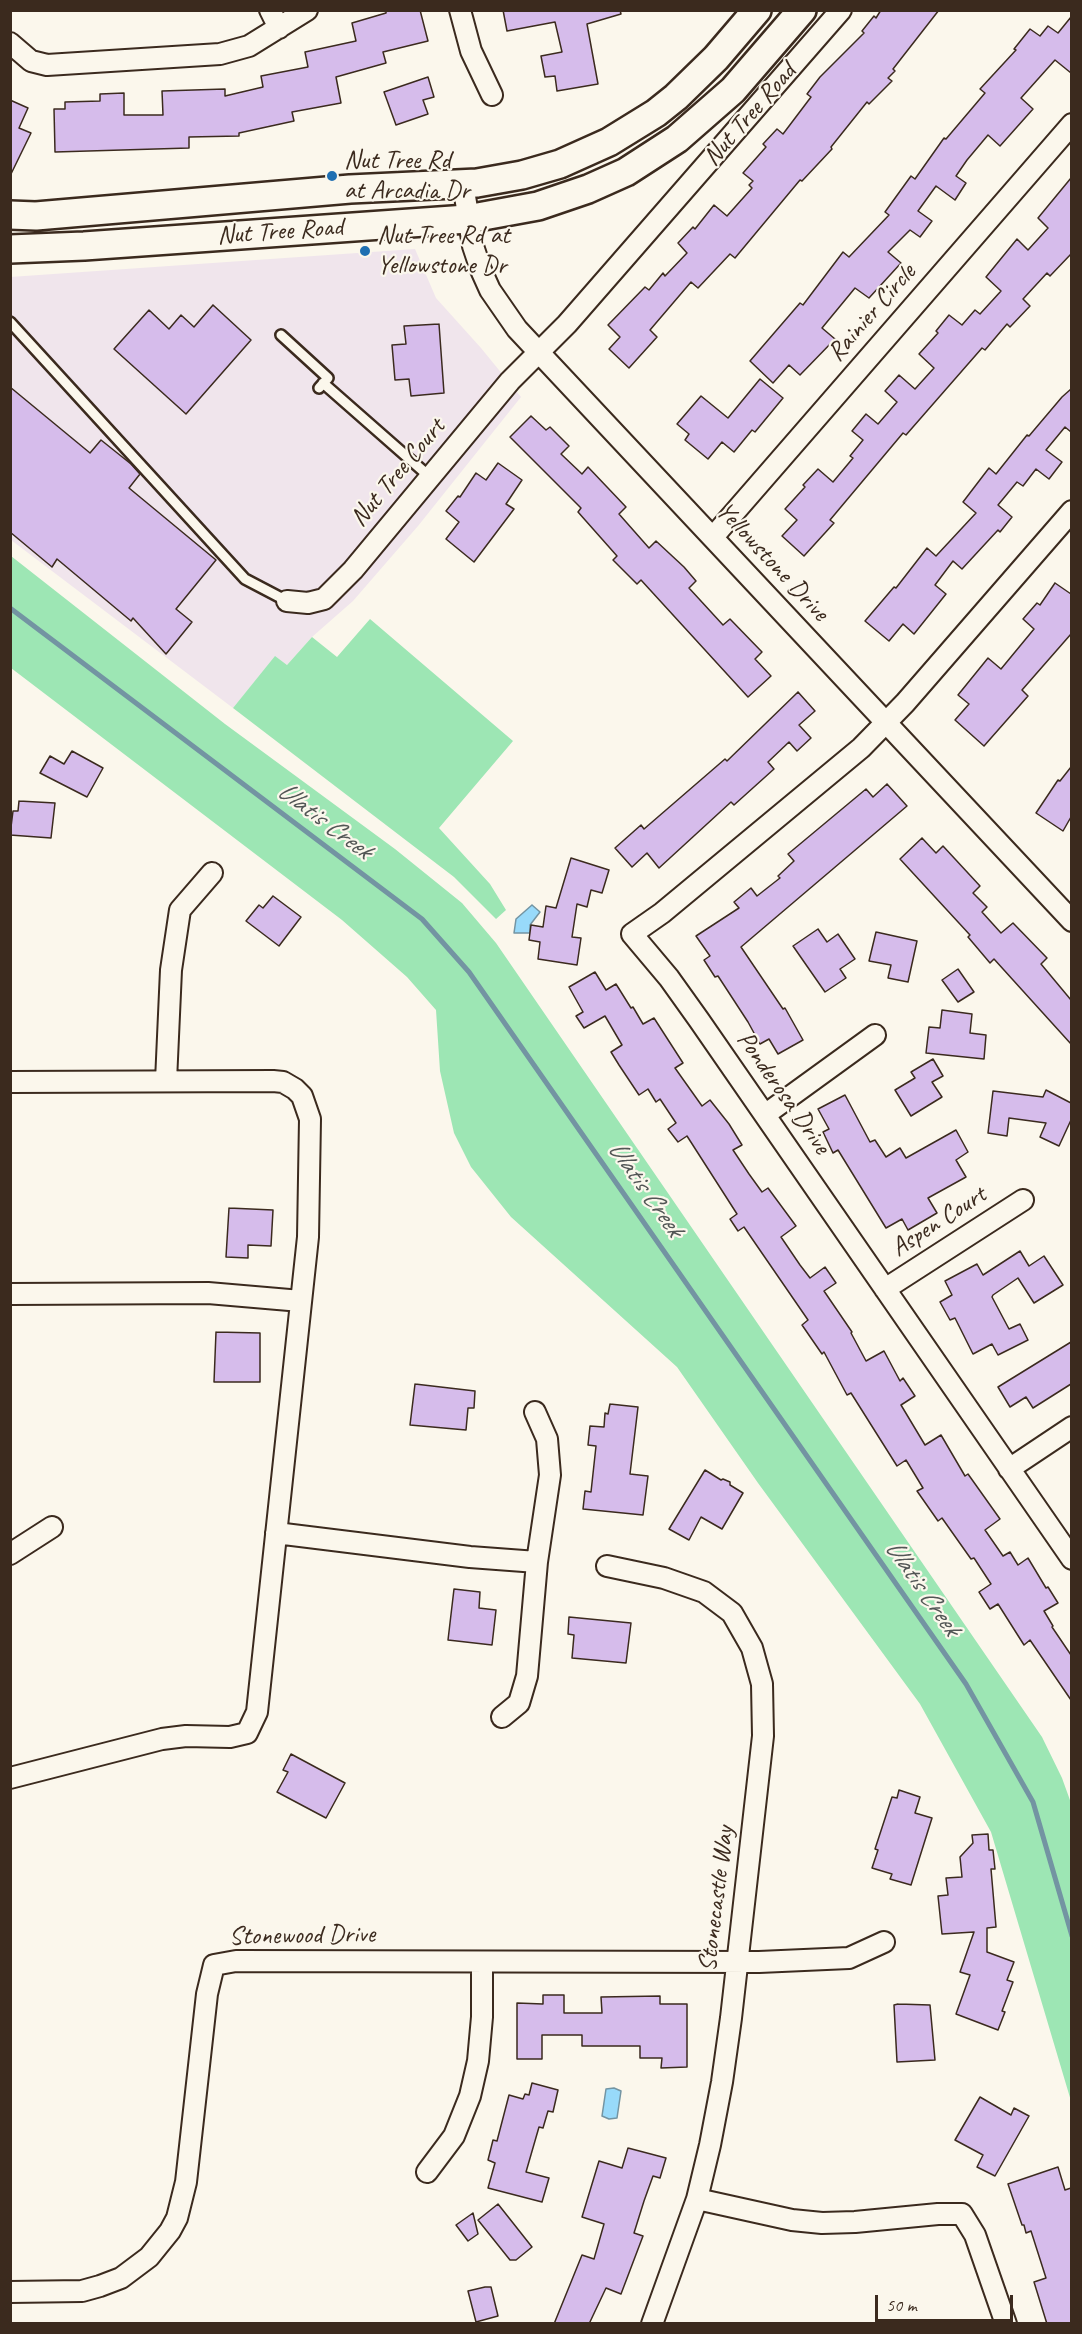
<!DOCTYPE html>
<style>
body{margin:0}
#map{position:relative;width:1082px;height:2334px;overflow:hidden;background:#fbf7ec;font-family:Caveat,sans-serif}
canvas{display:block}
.frame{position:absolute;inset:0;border:12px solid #3b2a1e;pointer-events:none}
.scale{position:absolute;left:875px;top:2295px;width:138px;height:27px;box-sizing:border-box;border:3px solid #3b2a1e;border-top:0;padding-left:8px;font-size:18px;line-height:21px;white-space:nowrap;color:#3b2a1e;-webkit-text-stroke:4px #fbf7ec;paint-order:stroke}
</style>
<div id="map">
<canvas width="1082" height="2334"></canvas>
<div class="frame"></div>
<div class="scale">50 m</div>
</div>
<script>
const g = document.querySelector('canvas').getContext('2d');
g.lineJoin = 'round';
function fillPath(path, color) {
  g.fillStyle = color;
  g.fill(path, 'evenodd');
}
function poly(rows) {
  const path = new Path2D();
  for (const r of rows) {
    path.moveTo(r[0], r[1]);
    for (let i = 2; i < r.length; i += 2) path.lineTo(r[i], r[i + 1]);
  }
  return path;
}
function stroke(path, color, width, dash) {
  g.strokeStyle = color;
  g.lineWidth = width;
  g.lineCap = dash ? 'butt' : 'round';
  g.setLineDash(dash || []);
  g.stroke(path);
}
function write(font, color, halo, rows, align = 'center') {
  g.font = font + ' Caveat,sans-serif';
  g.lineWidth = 4.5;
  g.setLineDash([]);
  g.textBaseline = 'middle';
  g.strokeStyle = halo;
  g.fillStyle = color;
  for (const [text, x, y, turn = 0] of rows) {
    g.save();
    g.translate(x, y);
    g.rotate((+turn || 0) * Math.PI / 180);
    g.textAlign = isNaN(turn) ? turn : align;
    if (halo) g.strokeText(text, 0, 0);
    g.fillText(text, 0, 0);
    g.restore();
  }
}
fillPath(poly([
 [415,249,436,298,481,348,521,397,418,526,353,601,312,637,287,665,275,657,233,708,11,540,10,277]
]), '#f0e5ec');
fillPath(poly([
 [11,556,225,724,395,849,462,903,496,943,1042,1737,1062,1778,1071,1803,1071,2101,991,1832,920,1704,758,1483,677,1367,511,1217,471,1167,454,1133,440,1071,436,1010,407,977,342,920,11,668],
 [370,619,513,741,439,828,490,884,506,910,496,919,454,877,233,708,275,656,287,665,312,637,337,657]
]), '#9de6b4');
const water = poly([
 [532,905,540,912,530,925,530,933,514,933,516,919,532,905],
 [614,2088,621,2091,617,2118,609,2119,602,2116,606,2089,614,2088]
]);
fillPath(water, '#98dafa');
stroke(water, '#7394a2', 1.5);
stroke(poly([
 [10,608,422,919,469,972,966,1684,1033,1802,1072,1936]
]), '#7394a2', 5);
const building = poly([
 [386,10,420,10,428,41,383,52,386,63,336,77,341,103,292,112,294,121,239,133,239,136,189,137,189,148,55,152,54,109,65,109,65,102,100,101,100,94,124,93,124,115,163,115,162,91,225,89,225,96,263,87,261,76,308,67,305,52,356,41,352,23,386,13,386,10],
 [503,10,620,10,621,14,587,24,598,84,557,91,555,76,545,77,541,56,562,52,555,22,507,31,503,10],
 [881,10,939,10,893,69,895,71,888,78,892,81,869,104,867,102,831,147,832,149,802,181,800,180,735,258,730,254,698,288,691,282,650,330,657,337,629,368,609,349,620,337,608,325,645,287,649,290,663,273,665,276,687,253,678,243,693,227,695,229,714,205,727,216,752,188,749,185,753,181,743,173,766,147,763,144,777,129,783,134,811,97,807,94,820,77,864,33,862,31,874,16,876,18,881,10],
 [1071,17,1071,73,1055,60,1021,98,1033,109,1000,146,988,135,967,160,956,176,966,183,955,200,936,186,918,211,932,221,920,237,910,230,888,252,901,263,869,298,855,288,822,328,835,339,800,375,789,365,773,383,750,361,800,303,803,305,843,252,849,257,889,215,885,212,911,176,915,179,944,138,946,139,985,93,980,89,1016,50,1014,49,1030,29,1040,36,1048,26,1058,33,1071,17],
 [428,77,434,97,423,100,428,114,396,125,384,92,428,77],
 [10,100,28,108,19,128,31,133,10,176,10,100],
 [1071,178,1071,254,1050,276,1047,273,1023,299,1030,306,1010,327,1007,324,985,350,982,348,906,435,903,433,830,520,834,523,804,556,782,536,797,520,785,509,805,487,803,485,818,469,833,482,853,458,850,456,863,440,852,431,866,414,878,424,897,402,885,391,899,375,915,389,934,368,919,354,938,333,936,331,949,315,962,325,975,310,980,314,1001,291,986,277,1017,239,1028,250,1048,228,1038,218,1071,178],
 [213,305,251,340,186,414,114,349,149,310,169,329,181,315,194,327,213,305],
 [439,324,444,393,411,396,409,379,395,380,392,345,406,344,404,326,439,324],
 [760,379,783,398,755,432,752,430,734,452,722,442,708,459,685,440,689,434,677,424,701,396,728,418,760,379],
 [10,387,90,453,101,440,131,464,140,474,129,488,216,560,176,609,192,622,166,654,133,618,131,621,57,559,52,567,10,532,10,387],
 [1071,389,1071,432,1065,427,1046,450,1062,462,1049,479,1036,469,1023,486,1017,482,998,505,1012,517,1000,532,998,530,962,569,953,561,935,585,946,594,914,634,903,624,889,641,865,621,894,587,896,588,927,548,936,556,976,513,963,502,989,468,996,474,1027,435,1029,436,1062,397,1071,389],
 [531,416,546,430,550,427,569,446,561,454,582,474,588,467,626,507,619,514,649,548,656,541,684,567,696,581,689,588,723,625,730,619,762,652,755,659,771,676,748,697,641,580,637,584,613,560,617,556,578,512,581,508,510,437,531,416],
 [498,463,522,480,506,504,514,509,474,562,446,539,459,522,446,511,458,496,460,497,476,473,486,480,498,463],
 [1055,583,1071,594,1071,634,1022,690,1028,696,984,746,955,720,969,704,958,695,988,658,1001,669,1034,629,1023,619,1037,603,1040,605,1055,583],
 [798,692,815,711,799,725,811,738,797,751,789,742,768,762,774,769,734,805,731,802,659,868,647,853,632,867,615,848,641,825,644,829,725,759,727,761,798,692],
 [72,751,103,768,87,797,40,773,50,756,64,764,72,751],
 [1071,767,1071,817,1063,831,1036,813,1058,780,1060,781,1071,767],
 [887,784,907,806,741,947,783,1009,785,1008,803,1040,778,1054,769,1039,760,1044,748,1022,718,976,715,977,704,960,710,956,696,936,739,908,734,902,751,888,757,896,780,878,778,876,794,861,788,854,866,789,873,797,887,784],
 [19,801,55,803,51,838,10,835,13,811,18,811,19,801],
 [922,838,936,853,943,846,980,886,973,893,987,907,982,912,1001,933,1013,923,1047,958,1041,964,1071,1000,1071,1044,994,959,990,963,968,937,970,935,900,859,922,838],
 [571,858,609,870,602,893,591,890,587,907,577,904,572,937,581,938,577,965,538,959,540,942,529,940,531,925,543,927,546,906,556,908,571,858],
 [273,896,301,917,279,946,246,921,259,905,263,908,273,896],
 [818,929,827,942,838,934,855,959,840,969,846,978,825,992,793,946,818,929],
 [876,932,917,941,908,982,888,978,891,965,869,961,876,932],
 [958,969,974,992,958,1002,942,980,958,969],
 [595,972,606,990,616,984,631,1008,633,1007,643,1024,654,1018,683,1063,675,1068,702,1106,710,1100,729,1124,742,1145,733,1150,749,1174,762,1192,768,1188,796,1226,781,1237,800,1265,810,1278,825,1267,836,1283,824,1291,852,1332,851,1333,866,1361,884,1351,900,1381,903,1378,915,1396,901,1405,925,1445,941,1435,965,1476,968,1474,1000,1519,985,1530,1003,1556,1010,1552,1018,1565,1028,1558,1046,1588,1048,1587,1058,1603,1044,1611,1053,1626,1052,1627,1071,1655,1071,1700,1030,1640,1024,1645,998,1604,990,1609,979,1592,991,1584,974,1558,971,1559,942,1518,938,1521,917,1491,923,1488,906,1460,897,1466,851,1393,847,1395,824,1352,822,1354,802,1325,808,1320,744,1227,738,1231,730,1219,737,1214,687,1136,678,1142,668,1129,676,1123,660,1099,656,1102,648,1089,639,1095,619,1065,611,1052,622,1045,605,1016,584,1028,576,1016,583,1012,569,987,595,972],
 [942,1010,972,1014,970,1033,986,1035,984,1059,926,1053,929,1027,940,1028,942,1010],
 [933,1059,943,1076,932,1082,942,1097,911,1116,895,1090,915,1078,911,1072,933,1059],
 [1046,1090,1071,1103,1071,1120,1059,1146,1040,1137,1046,1123,1009,1118,1007,1136,988,1133,993,1091,1043,1097,1046,1090],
 [845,1095,870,1142,875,1140,886,1157,900,1148,906,1158,956,1130,968,1152,956,1160,966,1177,928,1198,937,1213,908,1230,902,1219,886,1228,838,1150,833,1153,823,1132,829,1129,818,1109,845,1095],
 [229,1208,273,1210,271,1246,248,1245,248,1258,226,1257,229,1208],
 [1020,1251,1029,1266,1044,1256,1063,1285,1034,1303,1018,1278,993,1295,992,1297,1009,1329,1020,1324,1028,1340,998,1355,992,1344,973,1354,955,1318,950,1320,940,1302,952,1295,945,1281,977,1264,983,1275,1020,1251],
 [216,1332,260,1333,260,1382,214,1382,216,1332],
 [1071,1342,1071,1384,1033,1408,1026,1397,1010,1407,998,1387,1071,1342],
 [415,1384,475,1391,474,1408,468,1408,466,1430,410,1425,415,1384],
 [610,1404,638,1407,630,1474,648,1476,643,1515,583,1509,585,1491,591,1492,596,1446,588,1445,590,1426,604,1427,605,1413,608,1414,610,1404],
 [705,1470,721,1480,723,1479,730,1482,730,1485,743,1493,722,1529,701,1517,689,1540,669,1529,705,1470],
 [454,1589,480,1592,479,1608,496,1610,492,1645,448,1640,454,1589],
 [569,1617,631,1623,626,1663,572,1658,574,1635,568,1634,569,1617],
 [291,1754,345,1783,326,1818,277,1792,288,1772,283,1770,291,1754],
 [899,1790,920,1797,915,1813,932,1818,911,1885,890,1879,892,1874,872,1868,878,1850,875,1849,892,1797,897,1798,899,1790],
 [988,1834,989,1850,993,1850,995,1869,991,1869,996,1927,987,1928,987,1952,1014,1962,1007,1980,1013,1982,1002,2011,1005,2012,998,2030,956,2014,970,1975,960,1972,974,1932,942,1934,938,1896,948,1895,946,1878,962,1877,960,1857,973,1843,972,1835,988,1834],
 [543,1995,564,1995,564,2013,602,2013,601,1997,660,1996,660,2004,687,2004,687,2067,661,2068,662,2058,640,2058,640,2046,582,2046,582,2035,542,2035,542,2059,517,2059,517,2003,543,2004,543,1995],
 [898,2004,930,2005,935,2060,897,2062,894,2005,898,2004],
 [532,2083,558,2090,553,2112,548,2111,543,2128,539,2127,526,2172,549,2178,542,2202,488,2188,495,2163,488,2160,493,2140,497,2141,509,2095,523,2099,525,2094,529,2095,532,2083],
 [980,2097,1011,2115,1014,2108,1029,2116,995,2176,977,2167,983,2155,955,2140,980,2097],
 [628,2148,666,2158,660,2178,653,2176,644,2201,634,2233,643,2236,621,2294,606,2288,589,2324,554,2324,582,2255,594,2259,604,2224,582,2217,599,2161,622,2168,628,2148],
 [1058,2167,1065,2190,1071,2188,1071,2324,1047,2324,1034,2282,1046,2278,1031,2231,1026,2233,1024,2225,1022,2225,1008,2184,1058,2167],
 [498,2204,532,2247,516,2260,510,2260,478,2220,498,2204],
 [473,2213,478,2234,468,2241,456,2225,473,2213],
 [485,2287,491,2287,498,2316,476,2322,468,2291,485,2287]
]);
fillPath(building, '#d6bceb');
stroke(building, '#3b2a1e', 1.5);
const service = poly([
 [10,322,245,579,287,601],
 [281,335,328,378,319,388],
 [323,383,430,477]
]);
const minor = poly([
 [270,10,279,28],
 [460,10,471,51,492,95],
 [10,43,31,61,47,65,220,54,249,46,307,10],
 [463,184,473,246,481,270,490,290,517,329,1072,921],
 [1072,511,905,703,861,748,662,913,632,934,669,978,699,1020,1072,1559],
 [713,537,1072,124],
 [287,601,308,603,324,599,353,570,510,381,567,324,841,10],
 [166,1081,171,970,180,910,212,873],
 [10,1082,273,1081,283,1082,295,1089,302,1096,310,1119,308,1237,257,1712,247,1733,230,1737,186,1736,162,1739,10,1778],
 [766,1114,875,1035],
 [885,1289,1023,1200],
 [10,1294,208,1293,301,1301],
 [1009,1469,1072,1427],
 [276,1533,470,1557,537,1562],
 [10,1554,52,1527],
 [607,1566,664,1578,704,1592,732,1613,752,1648,762,1684,763,1736,731,2018,722,2082,710,2145,697,2199,652,2324],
 [502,1717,519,1703,527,1676,537,1562,550,1475,547,1439,535,1412],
 [427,2172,454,2136,470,2096,478,2061,482,2017,482,1962],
 [697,2199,792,2220,822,2223,855,2222,938,2214,962,2214,975,2235,1006,2324],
 [10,2292,82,2291,100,2286,121,2278,149,2257,170,2231,177,2218,186,2182,207,1994,214,1965,236,1961,759,1962,849,1958,884,1942]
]);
const secondary = poly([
 [10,215,36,216,350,189,477,183,522,175,560,164,609,142,656,113,676,97,716,58,757,10],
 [10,249,84,246,467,219,538,206,588,189,626,172,677,139,733,90,802,10]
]);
stroke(service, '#3b2a1e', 14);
stroke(minor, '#3b2a1e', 24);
stroke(secondary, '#3b2a1e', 32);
stroke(service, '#fbf7ec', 9);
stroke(minor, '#fbf7ec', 20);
stroke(secondary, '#fbf7ec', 27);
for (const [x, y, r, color] of [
 [332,176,6,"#1f6fb2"],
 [365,251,6,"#1f6fb2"]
]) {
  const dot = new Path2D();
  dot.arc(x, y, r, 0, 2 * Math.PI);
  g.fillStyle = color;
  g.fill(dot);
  stroke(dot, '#fbf7ec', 2);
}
write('26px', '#3b2a1e', '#fbf7ec', [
 ["Nut Tree Road",750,115,-49],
 ["Nut Tree Road",280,232,-4],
 ["Rainier Circle",872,313,-49],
 ["Nut Tree Court",398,473,-50],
 ["Yellowstone Drive",772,562,47],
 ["Ponderosa Drive",783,1093,55],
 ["Aspen Court",939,1222,-33],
 ["Stonecastle Way",717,1899,-83],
 ["Stonewood Drive",302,1936,-1]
]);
write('26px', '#3b2a1e', '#fbf7ec', [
 ["Nut Tree Rd",344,161],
 ["at Arcadia Dr",344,191],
 ["Nut Tree Rd at",377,236],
 ["Yellowstone Dr",377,266]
], 'left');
write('italic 27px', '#525655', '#fbf7ec', [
 ["Ulatis Creek",324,821,37],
 ["Ulatis Creek",645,1189,55],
 ["Ulatis Creek",922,1588,55]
]);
</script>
